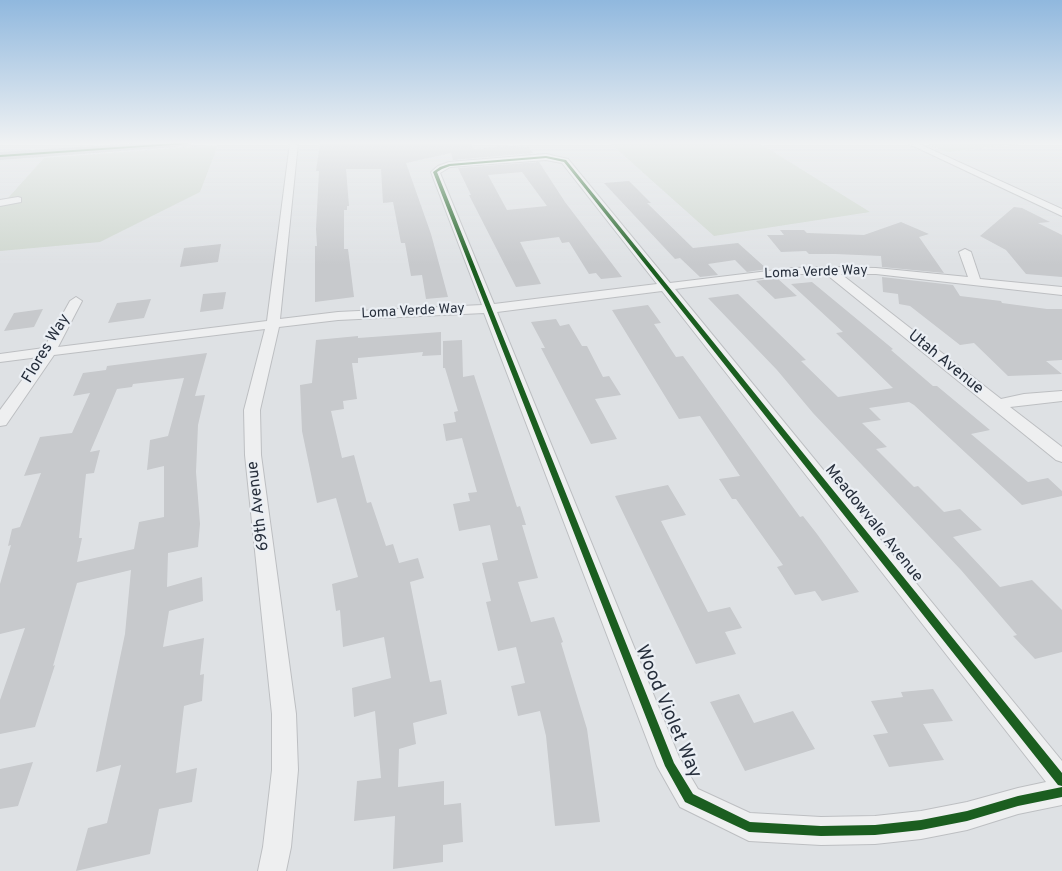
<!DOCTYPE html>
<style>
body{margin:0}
canvas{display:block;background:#dee1e4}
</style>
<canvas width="1062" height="871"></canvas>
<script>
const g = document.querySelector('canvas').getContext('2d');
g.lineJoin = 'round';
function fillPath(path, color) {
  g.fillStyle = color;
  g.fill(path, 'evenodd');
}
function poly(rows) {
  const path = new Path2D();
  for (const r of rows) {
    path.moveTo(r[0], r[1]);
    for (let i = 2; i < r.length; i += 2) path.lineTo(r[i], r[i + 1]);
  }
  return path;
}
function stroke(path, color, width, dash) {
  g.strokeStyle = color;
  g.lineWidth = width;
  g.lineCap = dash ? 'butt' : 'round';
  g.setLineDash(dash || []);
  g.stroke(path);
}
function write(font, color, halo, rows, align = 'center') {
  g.font = font + ' Overpass,sans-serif';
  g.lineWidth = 4.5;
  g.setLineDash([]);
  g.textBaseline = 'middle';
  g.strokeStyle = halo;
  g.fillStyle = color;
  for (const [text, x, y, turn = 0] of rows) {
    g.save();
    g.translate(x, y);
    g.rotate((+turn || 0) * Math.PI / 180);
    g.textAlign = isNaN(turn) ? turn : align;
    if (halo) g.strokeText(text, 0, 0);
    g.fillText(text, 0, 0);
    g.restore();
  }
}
fillPath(poly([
 [610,143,759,143,870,212,714,236],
 [925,143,1028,143,947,152],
 [218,145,200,192,100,242,0,251,0,207,44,158]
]), '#cfd7cf');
fillPath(poly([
 [320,143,471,143,474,149,518,145,519,147,528,146,533,153,453,160,451,153,406,163,431,234,448,297,426,299,422,275,411,276,405,243,401,243,393,202,383,203,381,169,346,169,349,206,347,206,347,210,344,210,344,249,348,249,354,297,315,302,315,246,317,246,316,229,319,171,316,171],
 [539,162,565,202,622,277,601,279,596,273,589,274,569,242,562,243,559,237,520,242,541,284,516,287,469,195,471,195,458,168],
 [522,172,547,206,507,210,488,175],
 [629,181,651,203,647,203,693,248,738,243,767,269,747,272,735,260,708,264,718,275,700,277,680,258,675,259,604,183],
 [1014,207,1022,208,1050,222,1038,223,1062,235,1062,277,1026,274,1006,250,980,236],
 [901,222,929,234,919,237,944,273,882,267,881,256,836,254,809,254,806,251,781,252,767,235,784,235,780,230,804,230,807,233,864,235],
 [221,244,218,262,180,267,184,248],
 [882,277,953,285,960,296,1001,301,1002,303,1047,309,1062,309,1062,360,1046,361,1062,374,1008,376,974,343,960,345,910,306,899,304,898,294,883,292],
 [777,278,797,296,775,299,756,281],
 [812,282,893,349,891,350,933,386,937,386,990,430,971,434,1028,482,1048,478,1062,491,1062,496,1022,505,914,405,909,402,869,408,881,420,862,423,887,447,876,449,914,487,918,486,944,512,960,509,982,530,953,537,1000,587,1032,580,1062,610,1062,652,1035,659,1013,636,1017,635,961,570,813,413,777,370,708,298,738,294,806,360,801,361,838,397,893,388,836,333,843,332,791,284],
 [226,292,223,309,200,312,203,294],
 [151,299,144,318,108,323,117,303],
 [648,305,661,323,654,324,676,357,683,356,800,517,803,516,817,534,859,592,822,601,815,591,795,595,777,567,783,565,736,499,732,499,719,479,740,476,700,416,679,419,612,310],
 [43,309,34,327,4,331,14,313],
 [556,319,560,326,569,324,582,346,587,346,603,377,609,376,621,395,595,399,617,439,591,444,541,348,545,348,531,322],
 [441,332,441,355,422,356,423,352,358,358,358,363,352,363,357,399,343,401,344,409,331,411,342,458,354,455,367,503,371,502,386,546,393,544,399,563,418,558,424,578,410,582,430,682,441,680,447,714,413,723,416,744,399,749,398,787,444,781,444,805,461,803,463,842,443,845,443,862,393,869,395,816,354,821,357,781,381,778,375,711,354,717,352,688,391,678,384,637,343,647,340,610,336,611,332,584,358,577,336,498,317,503,302,431,300,385,312,383,316,340,358,336,358,338],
 [462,340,463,377,474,375,517,507,520,506,526,525,522,525,538,578,518,582,531,622,554,617,563,642,561,643,587,729,600,822,555,826,546,736,540,711,518,716,511,686,525,683,516,647,498,651,486,602,491,601,482,563,498,560,490,525,459,531,453,504,470,501,468,493,477,492,462,438,446,441,443,424,456,422,454,412,458,411,445,368,443,368,443,341],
 [207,353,195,396,205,395,198,425,196,472,200,524,198,547,168,553,167,587,202,577,203,601,169,611,163,647,204,638,200,675,204,674,202,701,184,706,176,773,197,768,192,802,159,809,150,854,76,871,88,828,107,823,121,765,96,772,125,634,131,570,77,583,53,666,55,665,35,727,0,734,0,700,25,628,0,634,0,584,11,545,8,546,12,529,20,527,41,473,24,476,40,437,72,433,90,393,73,396,83,373,106,370,107,366],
 [184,378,168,436,150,440,147,470,164,466,164,517,139,522,134,549,77,562,82,538,79,538,86,474,94,473,100,450,90,452,117,389,132,387,133,384],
 [668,485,686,515,661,521,708,612,730,607,742,628,725,632,736,654,696,664,615,496],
 [933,689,953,721,923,724,944,760,889,767,873,735,888,733,871,701,903,697,901,692],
 [739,694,754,723,793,711,815,749,745,771,710,702],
 [33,762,18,806,0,809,0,769]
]), '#c7c9cc');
const street = poly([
 [290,143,298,143,280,319,338,312,482,305,431,172,438,166,449,162,546,154,568,159,670,283,793,268,828,267,876,268,968,277,959,252,965,249,971,252,980,279,1062,287,1062,295,876,274,841,274,1001,399,1024,394,1062,391,1062,401,1010,407,1062,447,1062,462,1056,460,826,274,793,274,675,289,1062,761,1062,805,1018,814,967,830,921,839,875,844,821,845,749,841,680,807,657,766,484,313,338,320,279,327,260,410,261,455,296,714,298,770,291,847,286,871,258,871,263,847,272,770,272,714,245,455,244,410,265,329,54,355,6,425,0,426,0,410,39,357,0,362,0,354,44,348,70,301,76,297,82,301,58,347,267,321,290,143],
 [546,160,562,163,657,284,494,304,440,173,450,167,546,160],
 [662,291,1046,782,1018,788,967,802,921,811,875,816,821,817,750,813,698,789,679,757,497,312,662,291],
 [907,143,917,143,1062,209,1062,216,907,143],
 [18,197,21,198,21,202,0,206,0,200,18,197]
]);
stroke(street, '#bdbfc2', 2);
fillPath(street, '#eeeff0');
fillPath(poly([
 [138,143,193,143,187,146,0,160,0,152,138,143]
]), '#bcc0c3');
fillPath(poly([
 [176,143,189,143,187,144,0,157,0,155,176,143],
 [546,156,566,160,1062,773,1062,786,1058,785,564,162,546,158,450,166,442,169,437,172,674,763,693,794,750,822,821,826,875,825,921,820,967,811,1018,796,1062,787,1062,797,1018,806,967,821,921,830,875,835,821,836,749,832,685,802,665,766,433,172,440,167,449,164,546,156]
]), '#1b5e20');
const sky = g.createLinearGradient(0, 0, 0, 265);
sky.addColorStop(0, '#90b8de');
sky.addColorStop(0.54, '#f0f2f3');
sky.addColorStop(1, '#f0f2f300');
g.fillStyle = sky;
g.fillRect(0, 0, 1062, 265);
write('14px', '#272f3c', '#ebeff4', [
 ["Loma Verde Way",816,273,-2],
 ["Loma Verde Way",413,312,-3]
]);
write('16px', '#272f3c', '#ebeff4', [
 ["Flores Way",47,349,-59],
 ["Utah Avenue",945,363,39],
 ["69th Avenue",259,506,-97],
 ["Meadowvale Avenue",873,524,51]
]);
write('19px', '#272f3c', '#ebeff4', [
 ["Wood Violet Way",667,712,67]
]);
</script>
